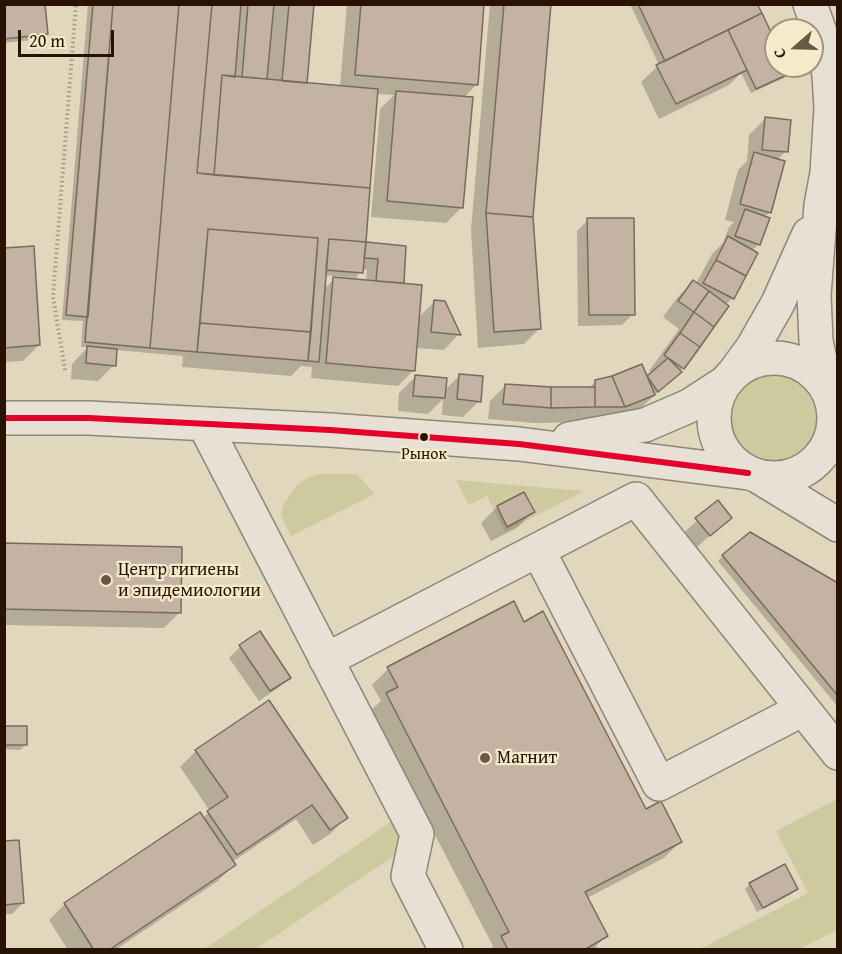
<!DOCTYPE html>
<meta charset="utf-8">
<style>
body{margin:0}
#map{position:relative;width:842px;height:954px;overflow:hidden;background:#e1d7bc;font-family:"Gentium Book Plus",serif}
canvas{display:block}
.frame{position:absolute;inset:0;border:6px solid #271203;pointer-events:none}
.north{position:absolute;left:764px;top:18px;width:60px;height:60px;box-sizing:border-box;background:#f5eaca;border:2px solid #a3947a;border-radius:50%;rotate:250deg;font-size:16px;font-weight:700;line-height:24px;text-align:center;color:#271203}
.north::after{content:'';display:block;margin:auto;width:21px;height:27px;background:#685744;clip-path:polygon(50% 0,100% 100%,50% 72%,0 100%)}
.scale{position:absolute;left:18px;top:30px;width:96px;height:27px;box-sizing:border-box;border:3px solid #271203;border-top:0;padding-left:8px;font-size:18px;line-height:21px;white-space:nowrap;color:#271203;-webkit-text-stroke:4px #f5eaca;paint-order:stroke}
</style>
<div id="map">
<canvas width="842" height="954"></canvas>
<div class="frame"></div>
<div class="north">С</div>
<div class="scale">20 m</div>
</div>
<script>
const g = document.querySelector('canvas').getContext('2d');
g.lineJoin = 'round';
function fillPath(path, color) {
  g.fillStyle = color;
  g.fill(path, 'evenodd');
}
function poly(rows) {
  const path = new Path2D();
  for (const r of rows) {
    if (r.length === 3) {
      path.moveTo(r[0] + r[2], r[1]);
      path.arc(r[0], r[1], r[2], 0, 2 * Math.PI);
      continue;
    }
    path.moveTo(r[0], r[1]);
    for (let i = 2; i < r.length; i += 2) path.lineTo(r[i], r[i + 1]);
  }
  return path;
}
function stroke(path, color, width, dash) {
  g.strokeStyle = color;
  g.lineWidth = width;
  g.lineCap = dash ? 'butt' : 'round';
  g.setLineDash(dash || []);
  g.stroke(path);
}
function write(font, color, halo, rows, align = 'center') {
  g.font = font + ' "Gentium Book Plus",serif';
  g.lineWidth = 4.5;
  g.setLineDash([]);
  g.textBaseline = 'middle';
  g.strokeStyle = halo;
  g.fillStyle = color;
  for (const [text, x, y, turn = 0] of rows) {
    g.save();
    g.translate(x, y);
    g.rotate((+turn || 0) * Math.PI / 180);
    g.textAlign = isNaN(turn) ? turn : align;
    if (halo) g.strokeText(text, 0, 0);
    g.fillText(text, 0, 0);
    g.restore();
  }
}
fillPath(poly([
 [773,418,45],
 [319,474,357,474,375,494,291,536,281,515,284,504,297,485,307,478],
 [456,480,584,491,505,532,487,496,469,505],
 [837,799,837,930,800,949,700,949,808,893,776,831],
 [395,819,409,846,256,949,203,950]
]), '#cfca9e');
fillPath(poly([
 [4,4,46,34,41,39,4,43],
 [88,4,312,4,305,84,340,87,347,4,483,4,476,85,463,98,462,207,446,223,371,217,380,109,394,95,376,94,363,246,366,244,402,283,400,285,418,318,434,302,459,334,444,350,416,348,414,370,398,386,311,378,312,367,301,366,291,376,182,367,183,356,116,350,114,365,98,381,71,379,72,364,88,347,81,347,83,321,62,320],
 [361,269,367,270,366,282,334,279,323,290,324,275,356,278],
 [490,4,549,4,531,217,540,328,524,344,478,348,471,230],
 [630,4,756,4,776,46,776,66,786,66,789,72,784,78,751,93,741,73,729,85,659,119,641,82,659,65],
 [765,119,786,151,777,160,770,212,765,217,759,244,752,251,733,298,725,305,683,368,642,407,608,422,534,423,488,419,490,401,506,385,551,389,589,388,595,382,646,379,652,374,649,371,679,329,663,317,677,298,693,282,696,284,712,254,723,243,729,227,734,222,725,220,738,170,747,161,749,135],
 [588,220,633,314,622,325,578,326,577,231],
 [4,249,39,345,23,361,4,362],
 [460,375,479,401,463,417,442,415,443,399,428,414,398,411,399,393,415,377,445,390],
 [524,494,533,512,517,528,491,541,481,523,497,507],
 [718,502,730,517,693,551,680,536],
 [4,545,180,612,164,628,4,625],
 [723,556,838,584,838,707,718,561],
 [524,624,646,811,680,842,664,858,587,898,606,936,596,946,598,950,490,950,493,946,370,711,381,701,372,685,388,669],
 [260,634,289,677,278,688,259,701,229,658,240,647],
 [4,727,26,744,20,750,4,749],
 [196,751,346,818,330,834,313,845,296,819,232,862,234,865,218,881,115,950,68,950,49,920,65,904,200,814,203,818,210,811,180,767],
 [4,842,23,903,12,914,4,914],
 [750,884,796,889,791,894,757,912,745,889]
]), '#0003');
const building = poly([
 [4,4,45,4,48,34,4,39,4,4],
 [93,4,113,4,88,317,66,315,93,4],
 [113,4,179,4,150,348,85,342,113,4],
 [179,4,212,4,197,173,370,188,366,242,329,239,319,362,308,361,318,238,208,229,197,352,150,348,179,4],
 [212,4,241,4,235,77,222,75,214,175,197,173,212,4],
 [248,4,274,4,267,79,242,77,248,4],
 [289,4,314,4,307,83,282,81,289,4],
 [361,4,484,4,478,85,355,75,361,4],
 [504,4,551,4,533,217,486,213,504,4],
 [638,4,757,4,762,13,665,61,638,4],
 [762,13,776,43,776,66,787,66,791,73,756,89,728,30,762,13],
 [728,30,747,70,676,104,656,65,728,30],
 [222,75,378,89,370,188,214,175,222,75],
 [396,91,473,97,463,208,387,201,396,91],
 [765,117,791,120,788,152,762,150,765,117],
 [754,152,785,161,771,213,740,204,754,152],
 [745,209,770,218,760,245,735,236,745,209],
 [486,213,533,217,541,329,494,332,486,213],
 [587,218,634,218,635,315,589,315,587,218],
 [208,229,318,238,311,332,200,323,208,229],
 [728,236,758,253,746,276,716,260,728,236],
 [329,239,366,242,363,273,326,270,329,239],
 [366,242,406,246,404,283,376,281,378,259,364,258,366,242],
 [34,246,40,345,4,348,4,248,34,246],
 [716,260,746,276,734,299,703,283,716,260],
 [333,277,422,285,415,371,326,363,333,277],
 [693,280,709,291,694,312,678,301,693,280],
 [709,291,729,306,714,327,694,312,709,291],
 [434,300,445,301,461,335,431,332,434,300],
 [694,312,714,327,700,347,680,333,694,312],
 [200,323,311,332,308,361,197,352,200,323],
 [680,333,700,347,684,369,664,355,680,333],
 [87,346,117,349,116,366,86,363,87,346],
 [668,358,682,372,658,392,647,376,668,358],
 [642,364,655,395,625,407,612,376,642,364],
 [459,374,483,376,481,402,457,399,459,374],
 [415,375,447,378,445,398,413,396,415,375],
 [612,376,625,407,595,407,595,380,612,376],
 [505,384,551,387,551,408,503,404,505,384],
 [551,387,595,387,595,407,551,408,551,387],
 [524,492,535,512,507,527,497,506,524,492],
 [718,500,732,518,710,536,695,518,718,500],
 [750,532,838,583,838,696,722,555,750,532],
 [4,543,182,547,181,613,4,609,4,543],
 [514,601,524,622,543,611,646,809,661,801,682,842,585,892,608,936,584,950,508,950,501,936,509,932,386,693,398,687,387,667,514,601],
 [260,631,291,678,270,691,239,645,260,631],
 [269,700,348,818,330,830,312,805,237,855,207,811,228,797,195,750,269,700],
 [4,726,27,726,27,745,4,745,4,726],
 [200,812,236,865,109,950,94,950,64,903,200,812],
 [19,840,24,903,4,905,4,841,19,840],
 [785,864,798,889,763,908,749,883,785,864]
]);
fillPath(building, '#c4b2a2');
stroke(building, '#746c5d', 1.5);
const minor = poly([
 [810,4,822,38,829,75,831,108,827,173,821,205,814,295,816,341,826,387],
 [774,418,60],
 [734,373,753,347,778,303,809,234],
 [4,418,88,418,330,430,519,444,748,473],
 [204,424,417,834,408,876,446,950],
 [569,439,645,425,689,406,726,382],
 [759,477,838,525],
 [538,550,659,784,803,709],
 [326,660,636,499,838,753]
]);
stroke(minor, '#8e8676', 36);
stroke(poly([
 [65,370,53,297,76,4]
]), '#a19b8f', 4, [1.5, 3]);
stroke(minor, '#e6e1d4', 33);
stroke(poly([
 [4,418,88,418,330,430,519,444,748,473]
]), '#e4002b', 6);
for (const [x, y, r, color] of [
 [424,437,5,"#271203"],
 [106,580,6,"#685744"],
 [485,758,6,"#685744"]
]) {
  const dot = new Path2D();
  dot.arc(x, y, r, 0, 2 * Math.PI);
  g.fillStyle = color;
  g.fill(dot);
  stroke(dot, '#f5eaca', 2);
}
write('16px', '#271203', '#f5eaca', [
 ["Рынок",424,455]
]);
write('18px', '#271203', '#f5eaca', [
 ["Центр гигиены",118,570],
 ["и эпидемиологии",118,591],
 ["Магнит",497,758]
], 'left');
</script>
